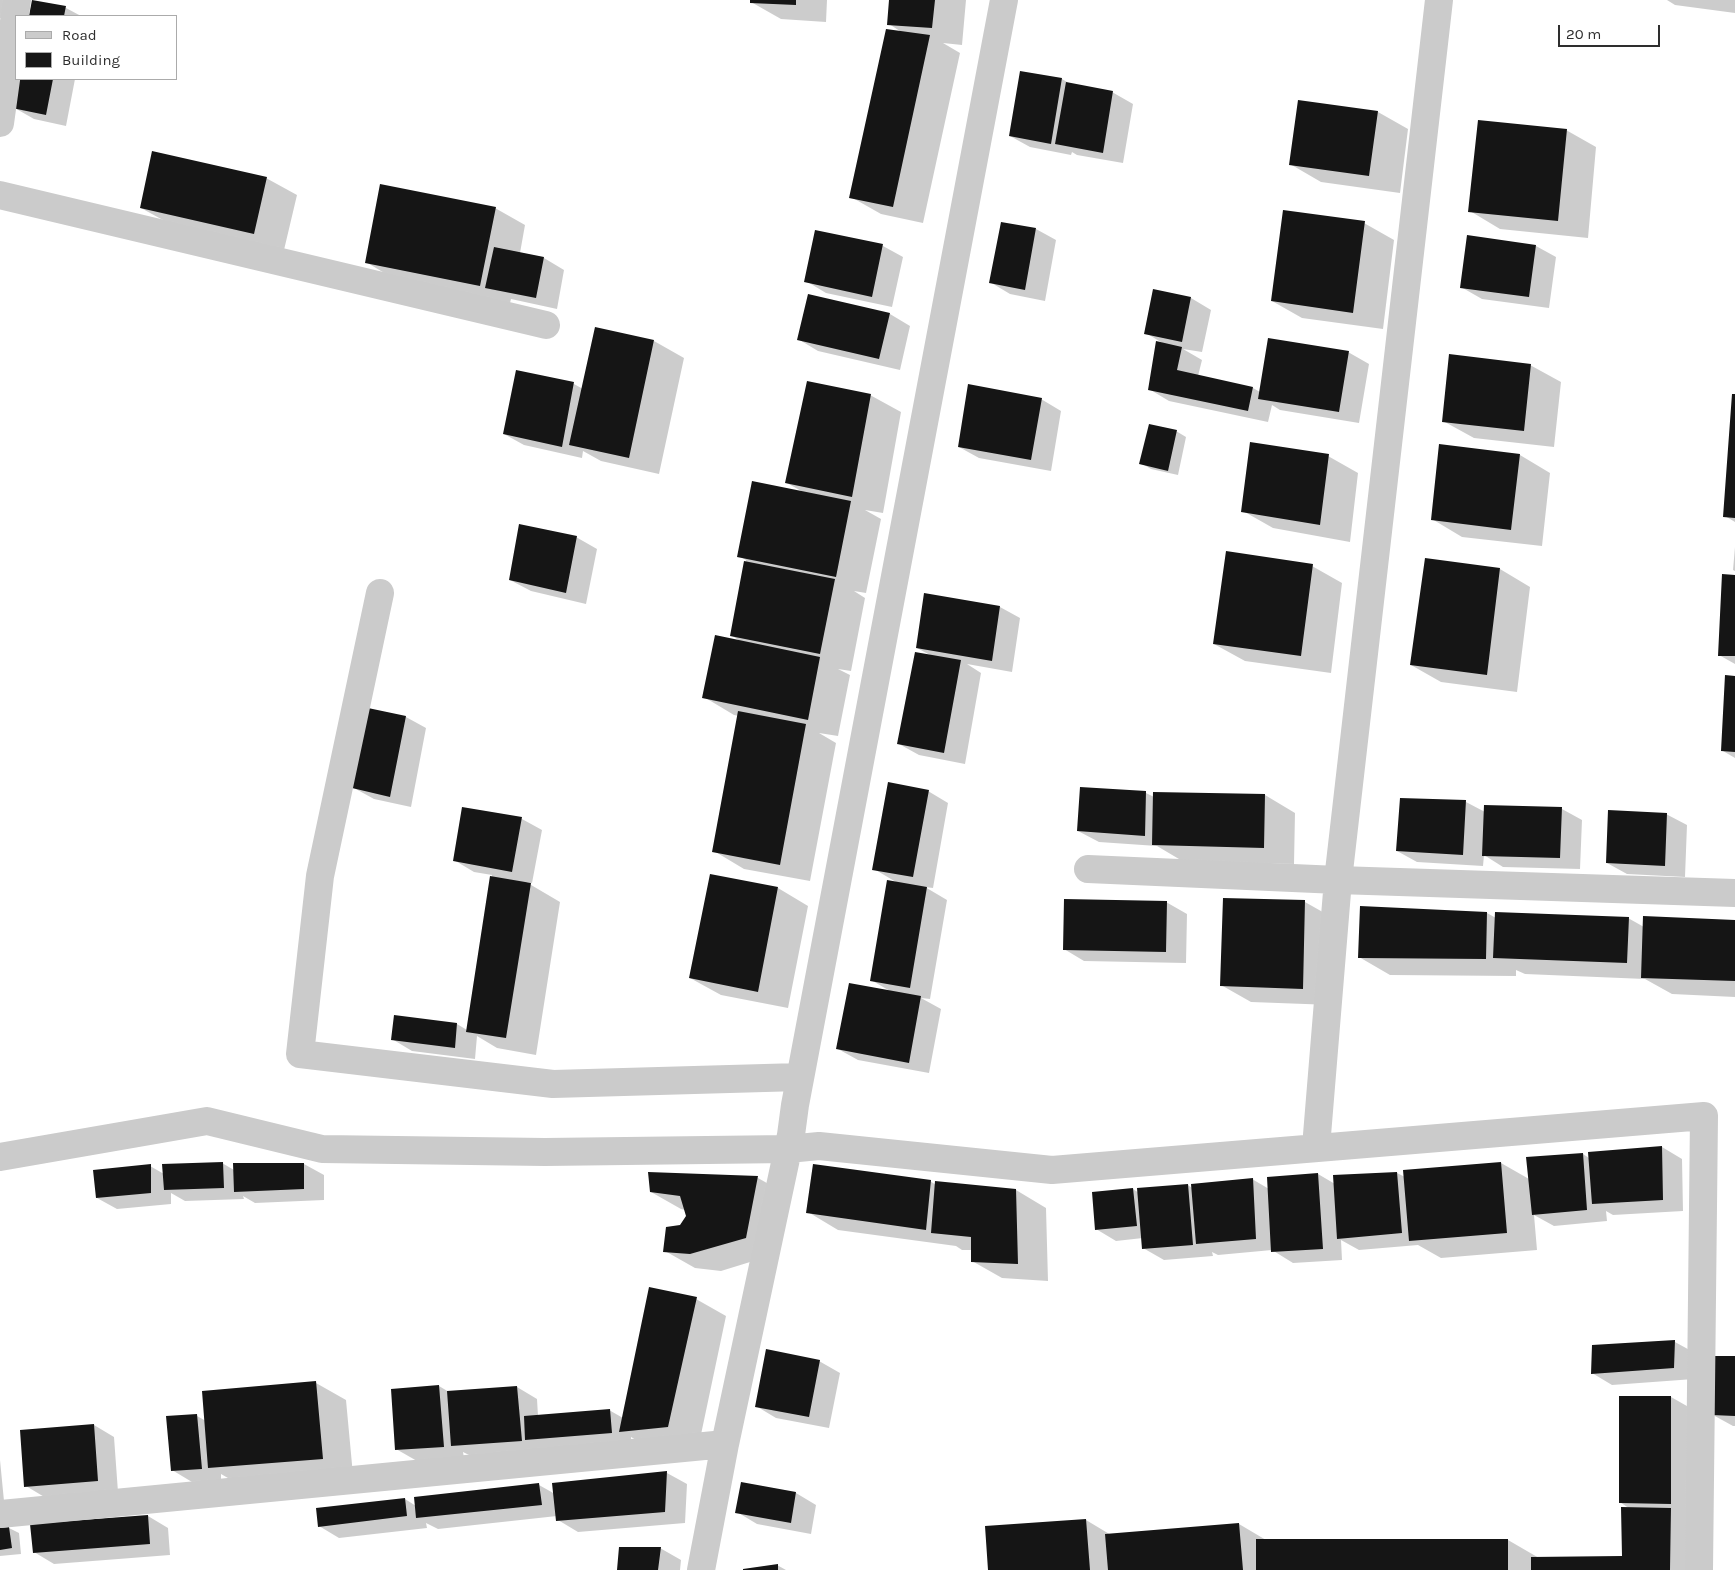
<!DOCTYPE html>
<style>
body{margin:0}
#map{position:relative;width:1735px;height:1570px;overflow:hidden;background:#fff;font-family:Karla,sans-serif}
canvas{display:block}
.legend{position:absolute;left:15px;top:15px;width:162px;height:65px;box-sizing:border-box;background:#fff;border:1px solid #ababab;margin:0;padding:6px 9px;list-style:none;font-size:15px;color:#2e2e2e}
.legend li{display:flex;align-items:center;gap:10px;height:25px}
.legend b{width:25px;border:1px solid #ababab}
.scale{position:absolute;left:1558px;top:25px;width:102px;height:22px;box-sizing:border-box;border:2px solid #2e2e2e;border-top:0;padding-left:6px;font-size:15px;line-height:18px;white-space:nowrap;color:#2e2e2e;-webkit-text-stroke:4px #fff;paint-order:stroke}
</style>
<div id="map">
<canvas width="1735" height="1570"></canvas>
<ul class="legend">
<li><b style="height:6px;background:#cbcbcb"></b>Road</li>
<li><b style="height:14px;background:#151515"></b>Building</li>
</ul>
<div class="scale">20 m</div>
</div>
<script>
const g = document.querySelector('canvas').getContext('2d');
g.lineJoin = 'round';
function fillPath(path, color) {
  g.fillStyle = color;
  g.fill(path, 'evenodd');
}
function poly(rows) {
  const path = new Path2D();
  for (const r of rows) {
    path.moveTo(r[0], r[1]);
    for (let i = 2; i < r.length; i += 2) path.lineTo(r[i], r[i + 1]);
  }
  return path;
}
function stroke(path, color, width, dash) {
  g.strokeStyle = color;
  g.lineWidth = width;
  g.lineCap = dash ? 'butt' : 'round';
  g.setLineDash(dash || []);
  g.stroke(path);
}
fillPath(poly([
 [0,0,10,0,6,19,0,18],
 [751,0,827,0,826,22,781,19,751,2],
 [890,0,966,0,962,45,943,43,960,53,923,223,881,214,851,197,903,33,889,24],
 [1667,0,1735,0,1735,13,1675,5],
 [33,1,66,8,81,16,30,16],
 [1021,72,1062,79,1072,85,1112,92,1133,104,1123,163,1077,155,1072,152,1071,155,1030,147,1010,136],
 [19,79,75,79,66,126,34,119,13,107],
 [1299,101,1378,112,1408,129,1400,193,1321,182,1290,164],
 [1566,130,1596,147,1588,238,1500,229,1470,211],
 [266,178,297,195,284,250,172,225,141,208],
 [495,208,525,225,520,253,544,258,564,270,557,309,511,299,510,303,396,280,366,262],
 [1364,223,1394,240,1383,329,1302,318,1272,301],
 [1036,229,1056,240,1045,301,1010,294,990,282],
 [816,232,883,246,903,257,892,307,826,293,806,281],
 [1536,246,1556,257,1549,308,1482,299,1461,287],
 [1191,298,1211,310,1202,352,1183,349,1202,360,1198,376,1253,388,1260,392,1348,352,1369,364,1359,423,1280,410,1272,405,1268,422,1169,401,1149,389,1164,344,1146,333],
 [890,314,910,326,900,370,818,351,798,339],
 [654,341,684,358,659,474,601,461,583,451,582,458,524,445,504,434,517,372,574,384,583,389],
 [1530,365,1561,382,1554,447,1474,438,1443,421],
 [870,395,901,412,883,513,865,510,881,519,866,593,854,591,865,598,851,671,838,669,850,675,838,736,819,733,836,743,810,881,744,869,714,851,739,716,734,715,704,697,740,641,731,635,746,560,739,556,803,492,787,483],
 [1735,395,1735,522,1725,516],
 [1041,399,1061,411,1051,471,979,458,959,447],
 [1176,431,1186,437,1178,475,1151,469,1141,463],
 [1520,455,1550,473,1542,546,1462,537,1432,519],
 [1328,456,1358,473,1350,542,1273,528,1243,511],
 [576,537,597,549,586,604,531,591,510,580],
 [1735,547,1735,571,1733,570],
 [1312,566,1342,583,1331,673,1245,661,1214,644],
 [1500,569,1530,587,1517,692,1441,682,1411,665],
 [1735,576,1735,664,1719,655],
 [925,594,1000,607,1020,618,1012,672,967,664,981,673,965,764,919,755,899,744,930,655,917,648],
 [1735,677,1735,758,1723,751],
 [369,710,406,717,426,728,411,807,374,799,354,788],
 [928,791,948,803,933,888,925,887,947,900,930,999,921,998,941,1009,929,1073,858,1060,838,1049,890,991,871,980,896,882,874,869],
 [1146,793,1154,797,1265,795,1295,813,1294,864,1184,862,1157,846,1099,842,1078,831],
 [1466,802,1485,812,1562,809,1582,820,1580,869,1503,867,1484,855,1483,866,1417,862,1397,851],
 [463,809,522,819,542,830,532,883,526,882,560,902,536,1055,497,1048,477,1036,475,1059,412,1051,392,1039,395,1016,457,1024,467,1030,492,875,474,872,454,860],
 [1666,814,1687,825,1685,877,1627,874,1607,863],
 [778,888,808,906,788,1008,721,995,690,978],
 [1166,902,1187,914,1186,963,1084,961,1064,949],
 [1305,902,1335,919,1332,1005,1251,1002,1221,985],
 [1362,907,1487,913,1496,918,1628,918,1644,927,1735,921,1735,997,1672,994,1645,979,1525,974,1516,970,1516,976,1390,975,1359,957],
 [1662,1147,1682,1159,1683,1211,1613,1215,1606,1211,1607,1221,1554,1226,1534,1215,1537,1250,1441,1258,1418,1245,1359,1250,1341,1240,1342,1260,1293,1263,1272,1250,1218,1255,1212,1252,1213,1256,1164,1260,1143,1248,1143,1238,1116,1241,1096,1229,1133,1189,1139,1193,1188,1185,1192,1188,1252,1179,1269,1189,1318,1174,1335,1184,1397,1173,1405,1177,1404,1171,1501,1163,1529,1179,1583,1154,1589,1158],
 [222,1163,234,1170,304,1164,324,1175,324,1200,255,1203,243,1196,244,1199,185,1201,171,1193,171,1204,117,1209,97,1198,150,1166,164,1174],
 [650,1173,758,1178,788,1195,776,1254,721,1271,695,1268,665,1251,687,1217,685,1210,681,1209,651,1192],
 [930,1181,936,1185,936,1182,1016,1190,1046,1208,1048,1281,1002,1278,972,1261,972,1250,962,1250,956,1246,838,1230,808,1212],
 [696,1299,726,1316,699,1444,650,1448,631,1437,631,1444,547,1451,541,1448,542,1452,473,1457,463,1452,464,1458,417,1461,396,1449,439,1386,449,1392,517,1387,537,1399,538,1416,609,1410,623,1418],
 [1675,1342,1695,1353,1694,1379,1612,1385,1592,1373],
 [1735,1358,1735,1426,1733,1426,1713,1415],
 [819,1361,840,1373,829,1428,776,1418,756,1406],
 [316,1383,346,1400,353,1475,240,1485,221,1474,221,1480,192,1482,172,1470,197,1416,206,1421,203,1392],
 [1671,1397,1701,1414,1700,1570,990,1570,1086,1520,1111,1535,1239,1524,1266,1540,1508,1540,1539,1558,1623,1557,1630,1509,1620,1502],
 [94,1425,114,1437,118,1492,46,1498,26,1486],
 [0,1460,4,1501,0,1502],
 [667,1473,687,1484,685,1523,578,1532,558,1520,557,1516,438,1529,426,1523,427,1528,339,1538,319,1526,405,1499,416,1506,539,1485,555,1494],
 [796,1493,816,1505,811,1534,757,1524,737,1512],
 [148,1516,168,1528,170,1555,54,1564,34,1552],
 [9,1528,19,1533,21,1554,0,1556,0,1529],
 [660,1548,681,1560,680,1570,618,1570],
 [777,1565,786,1570,744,1570]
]), '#0003');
fillPath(poly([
 [32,0,66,6,64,16,29,16],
 [750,0,796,0,796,5,750,3],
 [889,0,935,0,932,28,887,25],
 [886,29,930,35,893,207,849,198],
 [1020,71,1062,78,1051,144,1009,136],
 [17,79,53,79,46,115,12,108],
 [1066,82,1113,91,1103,153,1055,144],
 [1298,100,1378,111,1369,176,1289,165],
 [1478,120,1567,129,1558,221,1468,212],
 [152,151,267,177,254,234,140,208],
 [380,184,496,207,480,286,365,263],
 [1283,210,1365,221,1353,313,1271,301],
 [1001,222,1036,228,1025,290,989,283],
 [815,230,883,244,872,297,804,282],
 [1467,235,1536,245,1529,297,1460,288],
 [494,247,544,257,536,298,485,288],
 [1153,289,1191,297,1182,342,1144,334],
 [808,294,890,313,879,359,797,340],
 [595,327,654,340,629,458,569,445],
 [1268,338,1349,351,1339,412,1258,399],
 [1156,341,1182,347,1177,370,1253,387,1248,411,1148,390],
 [1449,354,1531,364,1524,431,1442,422],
 [516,370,574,382,562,447,503,434],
 [807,381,871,394,852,497,785,483],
 [968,384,1042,398,1031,460,958,447],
 [1732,394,1735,394,1735,518,1723,517],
 [1149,424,1177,430,1168,471,1139,464],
 [1250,442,1329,454,1320,525,1241,512],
 [1439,444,1520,454,1511,530,1431,520],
 [752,481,851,501,836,577,737,557],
 [519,524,577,536,566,593,509,580],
 [1226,551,1313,564,1301,656,1213,644],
 [1425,558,1500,568,1487,675,1410,665],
 [744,561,835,579,820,654,730,636],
 [1722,574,1735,575,1735,656,1718,656],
 [924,593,1000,606,992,661,916,648],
 [715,635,820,657,808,720,702,698],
 [915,652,961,660,944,753,897,744],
 [1725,675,1735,676,1735,752,1721,751],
 [368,708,406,716,390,797,352,788],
 [738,711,806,724,780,865,712,852],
 [888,782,929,790,913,877,872,870],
 [1080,787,1146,791,1145,836,1077,831],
 [1153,792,1265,794,1264,848,1152,845],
 [1400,798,1466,800,1463,855,1396,851],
 [1484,805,1562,807,1560,858,1482,856],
 [462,807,522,817,512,872,453,861],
 [1608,810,1667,813,1665,866,1606,863],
 [710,874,778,887,758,992,689,978],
 [490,876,531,883,506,1038,466,1032],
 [887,880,927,887,910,988,870,981],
 [1223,898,1305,900,1303,989,1220,986],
 [1064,899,1167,901,1166,952,1063,950],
 [1360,906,1487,912,1486,959,1358,958],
 [1495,912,1629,917,1627,963,1493,958],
 [1643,916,1735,920,1735,981,1641,978],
 [849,983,921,996,909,1063,836,1049],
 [394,1015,457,1023,455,1048,391,1040],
 [1662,1146,1663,1200,1592,1204,1588,1152],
 [1583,1153,1587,1210,1532,1215,1526,1157],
 [223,1162,224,1188,164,1190,162,1164],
 [1501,1162,1507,1233,1409,1241,1403,1170],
 [233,1163,304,1163,304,1189,234,1192],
 [151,1164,151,1193,96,1198,93,1170],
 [813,1164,931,1180,926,1230,806,1213],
 [648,1172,758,1176,746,1238,690,1254,663,1252,666,1227,680,1225,686,1216,680,1196,650,1192],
 [1397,1172,1402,1233,1337,1239,1333,1175],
 [1318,1173,1323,1249,1271,1252,1267,1177],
 [1253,1178,1256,1239,1196,1244,1191,1184],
 [935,1181,1016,1189,1018,1264,971,1262,971,1237,931,1233],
 [1188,1184,1193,1245,1142,1249,1137,1188],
 [1133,1188,1137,1226,1095,1230,1092,1192],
 [649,1287,697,1297,668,1427,619,1432],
 [1675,1340,1674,1368,1591,1374,1592,1345],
 [766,1349,820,1360,809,1417,755,1407],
 [1713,1356,1735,1356,1735,1416,1712,1415],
 [316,1381,323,1459,208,1468,202,1391],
 [439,1385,444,1447,395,1450,391,1389],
 [517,1386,522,1441,451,1446,447,1391],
 [1619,1396,1671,1396,1671,1504,1619,1503],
 [610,1409,612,1433,525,1440,524,1416],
 [197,1414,202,1469,171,1471,166,1416],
 [94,1424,98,1481,24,1487,20,1430],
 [667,1471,665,1512,556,1521,552,1483],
 [741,1482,796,1492,791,1523,735,1513],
 [539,1483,542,1505,416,1518,414,1497],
 [405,1498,407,1516,318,1527,316,1508],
 [1621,1507,1671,1508,1670,1570,1531,1570,1531,1557,1622,1556],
 [148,1515,150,1544,33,1553,30,1524],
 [1086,1519,1090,1570,988,1570,985,1526],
 [1239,1523,1243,1570,1108,1570,1105,1534],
 [9,1527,12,1548,0,1550,0,1528],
 [1256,1539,1508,1539,1508,1570,1256,1570],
 [619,1547,661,1547,658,1570,617,1570],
 [778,1564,778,1570,743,1570,743,1569]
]), '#151515');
stroke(poly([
 [0,123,17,0],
 [0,195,546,325],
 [380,593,320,876,300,1054,553,1084,800,1077],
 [1088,869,1338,880,1735,893],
 [1316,1147,1338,880,1439,0],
 [0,1157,207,1121,322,1149,545,1152,788,1149,819,1146,1052,1170,1704,1116,1699,1570],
 [0,1514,725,1444],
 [701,1570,725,1444,791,1135,795,1105,1004,0]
]), '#cbcbcb', 28);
</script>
